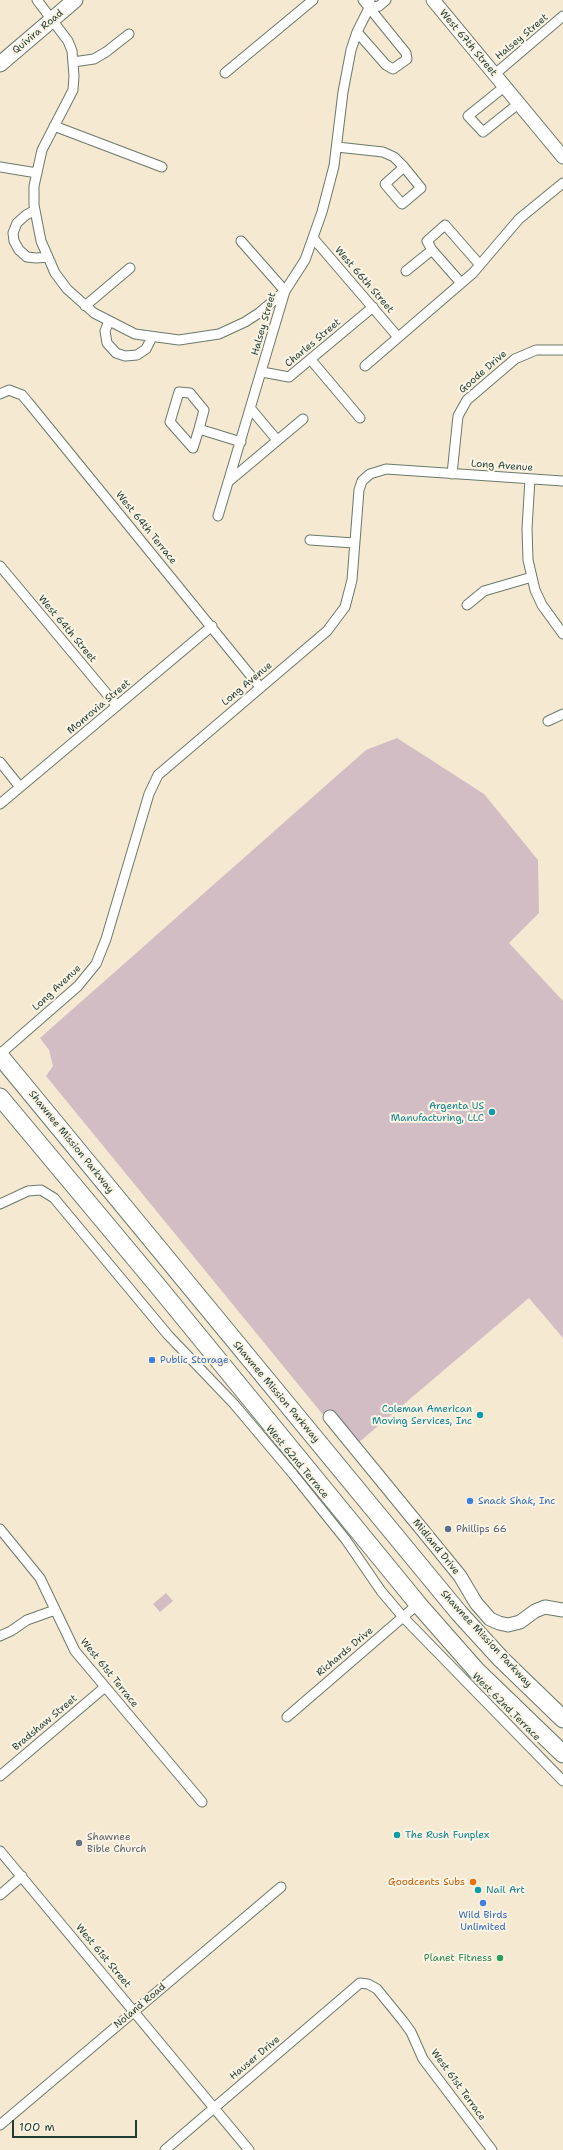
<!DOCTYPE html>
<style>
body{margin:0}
#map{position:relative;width:563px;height:2150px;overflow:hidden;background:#f6e9d1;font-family:"Shantell Sans",sans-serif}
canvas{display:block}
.scale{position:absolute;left:12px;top:2120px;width:125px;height:18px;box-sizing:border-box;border:2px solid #1f3d34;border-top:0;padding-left:5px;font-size:12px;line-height:14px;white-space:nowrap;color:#1f3d34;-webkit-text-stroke:3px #fcf5e5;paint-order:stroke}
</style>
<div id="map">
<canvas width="563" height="2150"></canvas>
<div class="scale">100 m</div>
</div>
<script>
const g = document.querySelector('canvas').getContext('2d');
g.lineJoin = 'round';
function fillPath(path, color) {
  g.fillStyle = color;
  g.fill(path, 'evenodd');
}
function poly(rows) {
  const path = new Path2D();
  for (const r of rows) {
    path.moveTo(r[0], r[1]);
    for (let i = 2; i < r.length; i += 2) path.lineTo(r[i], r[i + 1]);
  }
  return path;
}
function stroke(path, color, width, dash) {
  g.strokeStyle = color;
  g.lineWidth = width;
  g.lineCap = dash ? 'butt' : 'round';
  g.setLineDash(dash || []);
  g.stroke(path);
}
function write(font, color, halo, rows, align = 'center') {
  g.font = font + ' "Shantell Sans",sans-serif';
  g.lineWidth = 4;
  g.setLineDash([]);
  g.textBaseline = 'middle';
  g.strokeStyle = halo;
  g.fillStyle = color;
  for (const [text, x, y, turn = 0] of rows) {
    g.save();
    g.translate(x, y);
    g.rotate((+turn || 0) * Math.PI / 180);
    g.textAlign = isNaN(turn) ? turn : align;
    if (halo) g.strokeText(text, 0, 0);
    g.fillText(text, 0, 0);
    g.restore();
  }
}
fillPath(poly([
 [397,738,484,794,538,860,539,913,509,943,563,1001,563,1338,529,1298,351,1449,46,1076,53,1066,49,1050,40,1038,366,750],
 [166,1593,173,1601,160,1612,153,1604]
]), '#d2bdc5');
const street = poly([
 [37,0,68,41,72,51,74,76,73,90,42,150,34,186,34,205,41,241,55,273,67,289,94,313,135,334,179,340,219,334,245,322,259,313,285,291,241,241],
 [369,8,379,6,386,0],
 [357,32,386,65,393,69,407,59,406,53,363,0],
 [73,62,94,59,106,52,129,34],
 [225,73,313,0],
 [495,74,563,16],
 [504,87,468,116,483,132,518,104],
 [54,126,162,167],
 [337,147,383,152,394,157,404,167,385,184,402,204,421,188,404,167],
 [0,167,37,173],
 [35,210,26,215,17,223,13,233,14,241,19,250,27,257,36,258,48,257],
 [313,238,398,337],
 [432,250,427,241,445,225,480,265],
 [406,271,432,250,461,283],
 [85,306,130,268],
 [109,321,105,331,107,343,116,353,125,356,137,355,146,349,152,337],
 [311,360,360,418],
 [365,366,473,273,519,219,563,183],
 [262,372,289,377,373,307],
 [0,394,9,390,22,395,28,402,260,687],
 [251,409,277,440],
 [199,429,193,448,170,422,179,392,190,393,204,410,199,429,241,442],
 [452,474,458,416,467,400,515,359,536,350,563,350],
 [530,479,527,528,528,560,535,590,542,605,563,634],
 [228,482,303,419],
 [218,516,285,291,305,260,322,212,334,166,343,92,351,50,357,32,369,8,370,0],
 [310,540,354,543],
 [0,566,117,706],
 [467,605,484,591,532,577],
 [548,721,563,714],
 [0,762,20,787],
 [0,804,212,626],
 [0,1054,78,986,96,964,106,939,149,794,158,775,327,631,345,607,352,580,359,490,362,481,370,474,386,469,563,481],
 [0,1204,28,1191,41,1190,54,1198,168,1335,234,1404,293,1474,346,1540,381,1591,403,1617,563,1781],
 [0,1529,40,1578,75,1651,202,1802],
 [0,1636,11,1631,27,1620,55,1610],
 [287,1717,418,1604],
 [0,1776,105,1687],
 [0,1851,249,2150],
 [0,1895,22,1876],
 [0,2125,281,1887],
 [165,2150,360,1983,368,1984,377,1989,403,2021,411,2032,423,2059,492,2150]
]);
const secondary = poly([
 [433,0,563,157],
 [330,1417,460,1576,476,1603,490,1619,499,1623,508,1625,520,1622,535,1611,545,1607,563,1610]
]);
const primary = poly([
 [0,64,75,0]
]);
const highway = poly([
 [0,1056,459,1613,501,1659,563,1719],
 [0,1097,157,1285,418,1604,476,1670,563,1754]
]);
stroke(street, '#6a796b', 11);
stroke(secondary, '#6a796b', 15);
stroke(primary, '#6a796b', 17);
stroke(highway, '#6a796b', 19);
stroke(street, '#fff', 9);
stroke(secondary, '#fff', 13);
stroke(primary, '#fff', 15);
stroke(highway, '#fff', 17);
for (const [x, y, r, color] of [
 [492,1112,4,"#0f9aa8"],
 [152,1360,4,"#3f7fe0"],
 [480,1415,4,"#0f9aa8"],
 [470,1501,4,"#3f7fe0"],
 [448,1529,4,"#5c6f8a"],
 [397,1835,4,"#0f9aa8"],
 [79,1843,4,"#6b7280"],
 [473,1882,4,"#e8710a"],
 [478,1890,4,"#0f9aa8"],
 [483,1903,4,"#3f7fe0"],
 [500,1958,4,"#2e9e5b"]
]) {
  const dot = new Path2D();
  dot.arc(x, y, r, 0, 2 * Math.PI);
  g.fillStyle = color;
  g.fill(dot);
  stroke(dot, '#fcf5e5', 1.5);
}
write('10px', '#1f3d34', '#fcf5e5', [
 ["Quivira Road",38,32,-40],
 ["Halsey Street",522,37,-40],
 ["West 67th Street",468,43,50],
 ["West 66th Street",364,280,49],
 ["Halsey Street",264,324,-74],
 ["Charles Street",313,343,-40],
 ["Goode Drive",483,372,-41],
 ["Long Avenue",502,466,4],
 ["West 64th Terrace",146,528,51],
 ["West 64th Street",67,629,50],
 ["Long Avenue",247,684,-40],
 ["Monrovia Street",99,707,-40],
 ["Long Avenue",57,988,-43],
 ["Shawnee Mission Parkway",71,1142,51],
 ["Shawnee Mission Parkway",276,1392,50],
 ["West 62nd Terrace",297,1462,50],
 ["Midland Drive",436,1547,51],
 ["Shawnee Mission Parkway",486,1639,47],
 ["Richards Drive",345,1652,-40],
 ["West 61st Terrace",109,1673,51],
 ["West 62nd Terrace",506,1707,45],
 ["Bradshaw Street",45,1723,-40],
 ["West 61st Street",103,1956,50],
 ["Noland Road",140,2006,-40],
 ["Hauser Drive",255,2058,-40],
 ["West 61st Terrace",458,2085,54]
]);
write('10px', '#0d838f', '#fcf5e5', [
 ["Argenta US",484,1106],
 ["Manufacturing, LLC",484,1118],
 ["Coleman American",472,1409],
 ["Moving Services, Inc",472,1421],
 ["The Rush Funplex",405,1835,"left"],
 ["Nail Art",486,1890,"left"]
], 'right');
write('10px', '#366cbe', '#fcf5e5', [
 ["Public Storage",160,1360],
 ["Snack Shak, Inc",478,1501],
 ["Wild Birds",483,1915,"center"],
 ["Unlimited",483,1927,"center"]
], 'left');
write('10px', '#4e5e75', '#fcf5e5', [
 ["Phillips 66",456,1529]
], 'left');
write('10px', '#5b616d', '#fcf5e5', [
 ["Shawnee",87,1837],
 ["Bible Church",87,1849]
], 'left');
write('10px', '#c56008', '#fcf5e5', [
 ["Goodcents Subs",465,1882]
], 'right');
write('10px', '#27864d', '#fcf5e5', [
 ["Planet Fitness",492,1958]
], 'right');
</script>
